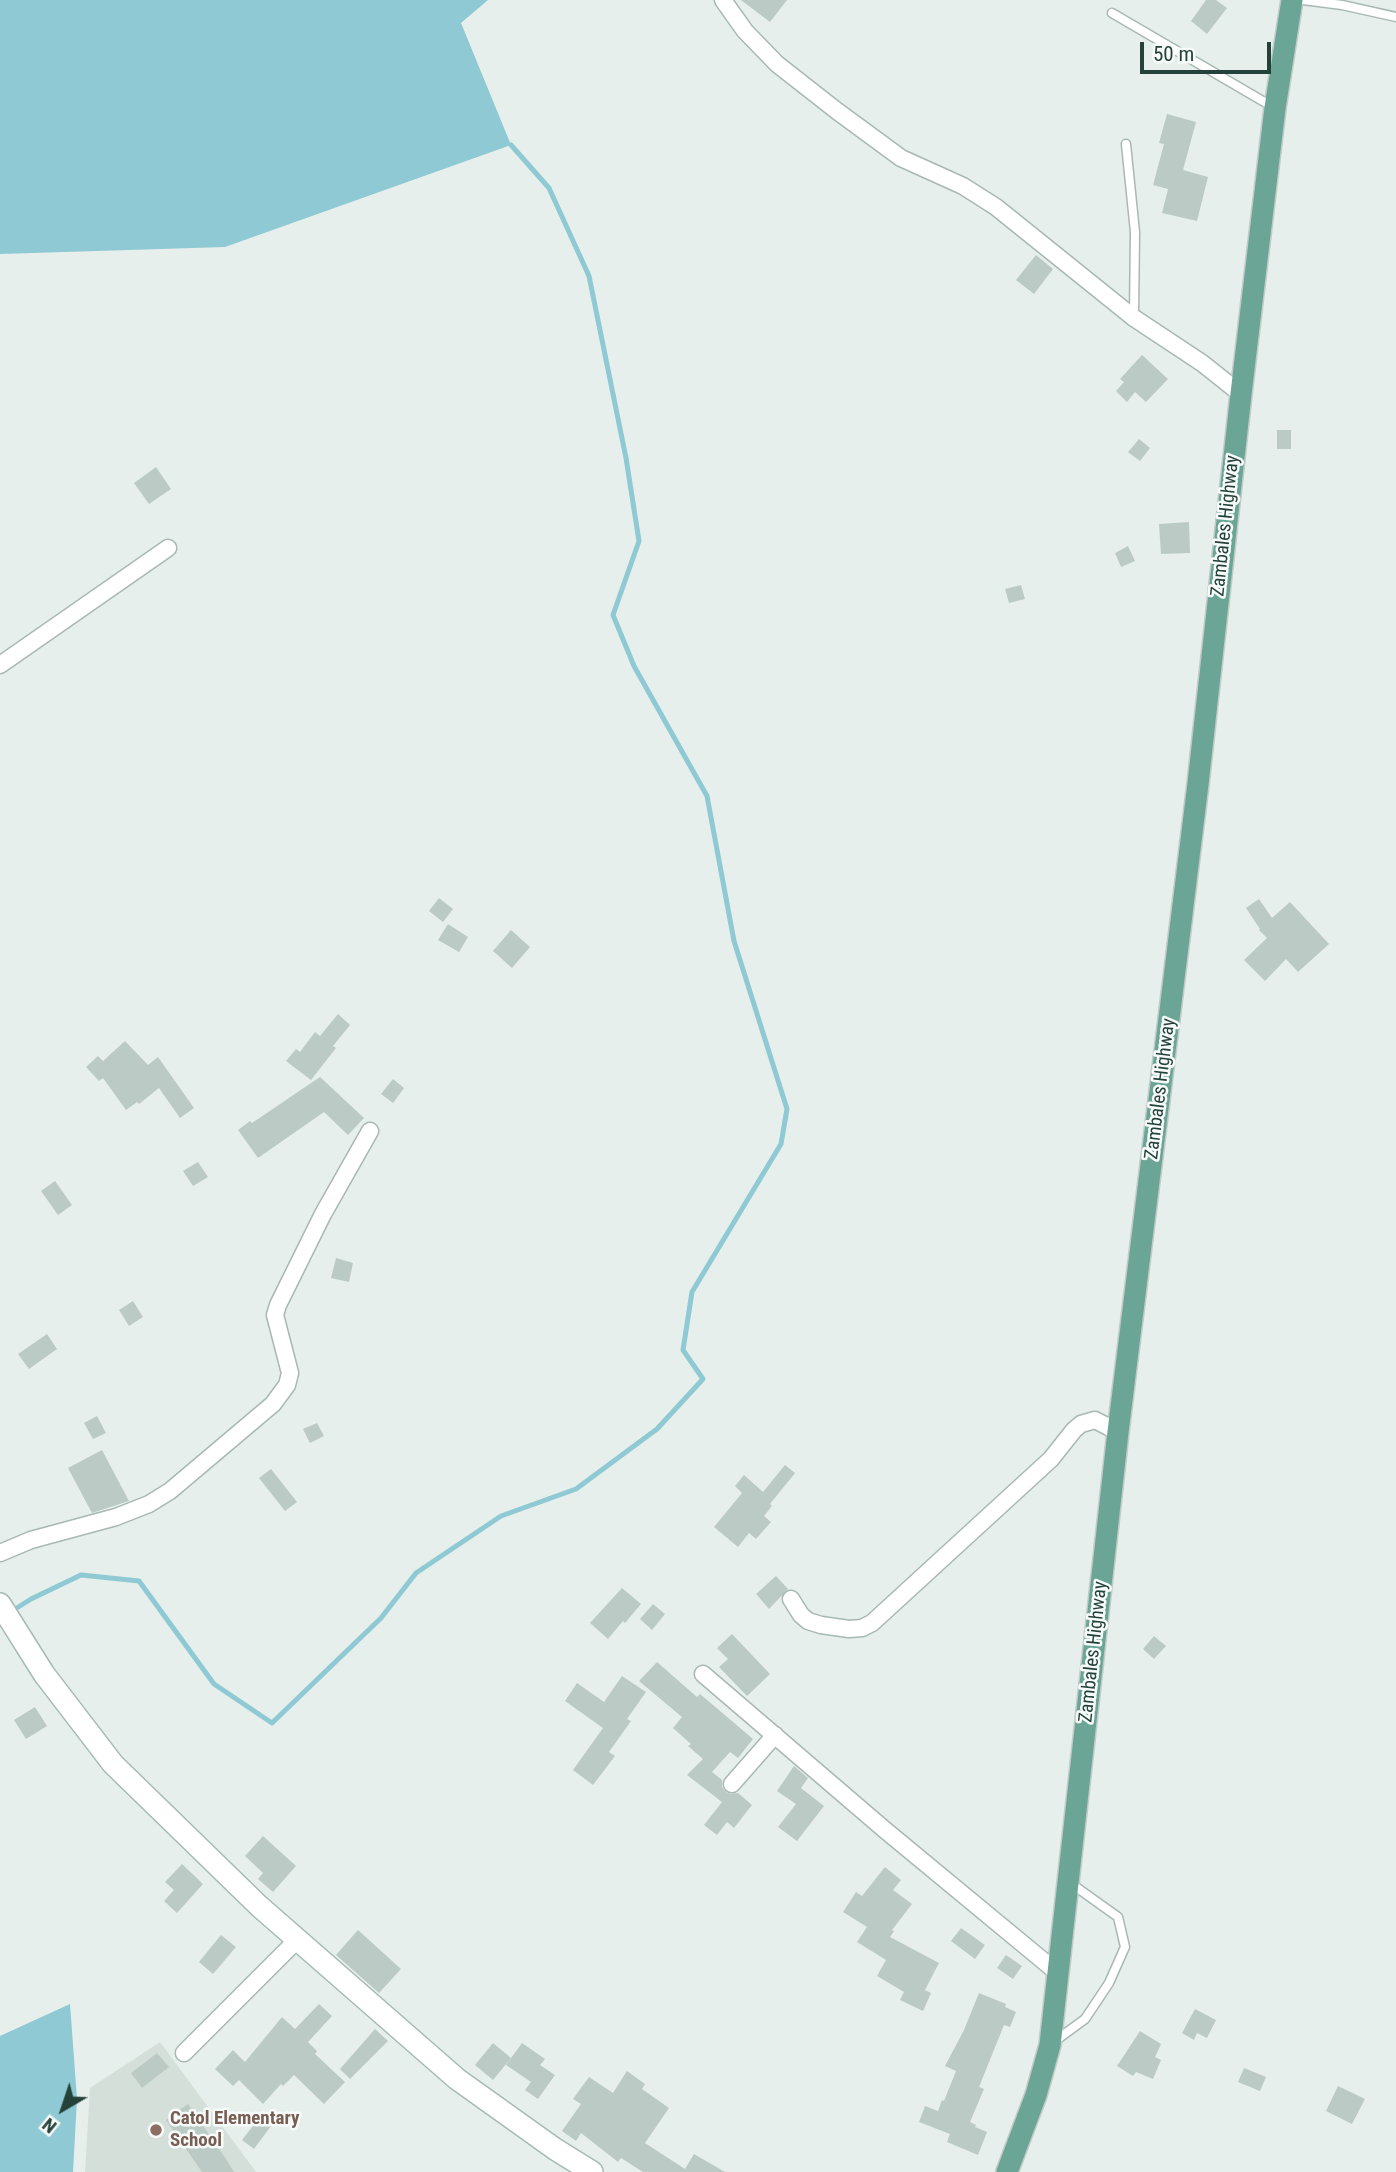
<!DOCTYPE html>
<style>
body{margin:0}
#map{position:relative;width:1396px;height:2172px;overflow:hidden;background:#e6efeb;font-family:"Roboto Condensed",sans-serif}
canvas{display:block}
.north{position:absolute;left:28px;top:2074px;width:70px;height:70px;-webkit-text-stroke:5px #f7fbf9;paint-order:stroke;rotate:219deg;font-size:19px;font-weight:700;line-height:28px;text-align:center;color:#24423a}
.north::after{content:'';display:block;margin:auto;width:24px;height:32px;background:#24423a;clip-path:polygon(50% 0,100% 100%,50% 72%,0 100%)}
.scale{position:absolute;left:1140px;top:42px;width:131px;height:32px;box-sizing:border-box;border:4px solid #24423a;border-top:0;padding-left:9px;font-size:21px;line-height:24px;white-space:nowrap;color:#24423a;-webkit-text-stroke:5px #f7fbf9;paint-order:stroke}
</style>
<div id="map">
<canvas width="1396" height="2172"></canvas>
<div class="north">N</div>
<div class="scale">50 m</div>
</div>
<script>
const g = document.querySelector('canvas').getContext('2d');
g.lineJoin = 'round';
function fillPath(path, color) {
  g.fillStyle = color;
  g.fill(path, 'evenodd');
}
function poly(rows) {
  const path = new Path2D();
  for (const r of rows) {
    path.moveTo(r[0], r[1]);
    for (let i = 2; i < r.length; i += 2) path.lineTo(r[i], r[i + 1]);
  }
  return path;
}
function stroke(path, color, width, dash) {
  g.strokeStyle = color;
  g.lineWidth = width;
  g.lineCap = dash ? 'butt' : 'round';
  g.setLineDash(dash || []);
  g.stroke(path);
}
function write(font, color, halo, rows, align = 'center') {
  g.font = font + ' "Roboto Condensed",sans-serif';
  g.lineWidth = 5;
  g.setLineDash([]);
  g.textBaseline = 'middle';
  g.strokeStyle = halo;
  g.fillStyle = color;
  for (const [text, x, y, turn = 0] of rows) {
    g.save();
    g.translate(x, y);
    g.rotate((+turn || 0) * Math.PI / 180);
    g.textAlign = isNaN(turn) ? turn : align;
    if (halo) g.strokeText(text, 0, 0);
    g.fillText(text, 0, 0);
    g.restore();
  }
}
fillPath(poly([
 [160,2042,256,2172,85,2172,90,2088]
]), '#d4dfda');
fillPath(poly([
 [0,0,488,0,461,23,511,145,225,247,0,254],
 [70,2004,77,2099,73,2172,0,2172,0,2036]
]), '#8ec9d4');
stroke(poly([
 [12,1611,31,1599,81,1575,139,1581,214,1684,272,1723,381,1618,416,1573,501,1516,576,1489,657,1429,703,1379,683,1350,692,1292,781,1144,787,1109,734,941,707,796,634,666,613,615,639,541,626,458,589,276,549,188,511,145]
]), '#8ec9d4', 5);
fillPath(poly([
 [741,0,787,0,770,22],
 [1206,0,1216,0,1227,8,1207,34,1191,21],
 [1167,114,1196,122,1183,170,1208,177,1197,221,1162,213,1168,189,1153,185,1164,144,1159,143],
 [1036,255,1053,269,1034,294,1016,280],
 [1142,355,1168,379,1146,402,1135,392,1127,402,1116,391,1124,382,1120,379],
 [1277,430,1291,430,1291,449,1277,449],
 [1139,439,1150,448,1140,461,1128,452],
 [156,467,171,489,149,504,134,483],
 [1189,522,1190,553,1161,554,1159,524],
 [1128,546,1135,561,1121,567,1115,553],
 [1021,585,1025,599,1009,603,1005,589],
 [439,898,453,909,443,922,429,911],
 [1259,899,1272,918,1290,902,1329,944,1298,972,1286,959,1265,981,1244,960,1267,938,1259,930,1260,929,1246,908],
 [448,924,468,937,459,952,438,940],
 [511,930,530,947,512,968,493,951],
 [338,1014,350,1025,333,1046,336,1048,311,1080,286,1061,296,1049,300,1052,315,1032,320,1036],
 [125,1041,148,1065,158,1057,194,1108,180,1118,159,1088,139,1104,137,1102,126,1110,103,1078,99,1081,86,1067,98,1056,103,1061],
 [320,1077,364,1118,348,1135,324,1112,258,1158,238,1130,250,1121,252,1123],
 [393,1079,404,1088,393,1103,381,1094],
 [198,1162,208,1177,193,1186,183,1171],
 [55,1181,72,1205,58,1215,41,1191],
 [336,1258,353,1263,349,1282,331,1278],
 [133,1301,143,1317,129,1326,119,1310],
 [47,1334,57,1349,29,1369,18,1354],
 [97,1416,106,1433,93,1439,84,1423],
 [317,1423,324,1436,310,1443,303,1429],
 [102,1450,129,1501,92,1513,68,1468],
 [785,1465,795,1473,770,1504,772,1506,764,1516,771,1522,756,1539,749,1533,738,1547,714,1527,742,1493,735,1486,744,1475,763,1492],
 [271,1469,297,1502,285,1511,259,1478],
 [776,1576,788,1589,769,1609,756,1594],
 [622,1588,641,1604,625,1623,623,1621,608,1639,590,1623],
 [653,1604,665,1614,652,1630,640,1619],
 [732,1634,770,1674,747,1696,719,1667,728,1659,717,1648],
 [1154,1636,1166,1646,1154,1659,1143,1649],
 [657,1662,697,1697,700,1694,753,1739,738,1758,730,1752,712,1772,722,1780,722,1787,726,1792,731,1794,738,1793,752,1805,734,1828,727,1822,717,1835,704,1825,722,1802,687,1775,703,1759,688,1746,691,1744,673,1728,682,1717,639,1681],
 [622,1676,646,1692,627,1719,631,1721,609,1752,615,1756,593,1785,573,1770,603,1728,565,1701,577,1683,604,1702],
 [35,1707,47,1726,26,1739,14,1720],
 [794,1766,808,1778,801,1788,824,1806,797,1841,778,1827,796,1804,777,1791],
 [263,1836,296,1866,273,1892,258,1879,263,1873,245,1856],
 [182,1864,203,1884,177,1913,164,1901,174,1890,165,1882],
 [885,1867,901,1880,893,1890,912,1904,892,1930,894,1931,890,1937,939,1963,925,1990,931,1993,923,2011,900,2000,904,1992,877,1976,886,1960,857,1942,867,1927,843,1912,856,1892,862,1896],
 [961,1928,985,1945,975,1959,951,1941],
 [358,1930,401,1969,379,1993,336,1955],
 [221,1935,236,1947,213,1974,199,1962],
 [1006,1955,1022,1966,1013,1979,997,1968],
 [979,1993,1006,2004,1005,2007,1016,2012,1010,2027,1004,2025,979,2087,984,2089,970,2122,976,2125,975,2127,987,2132,978,2155,947,2142,950,2134,919,2122,925,2106,938,2111,942,2100,944,2101,956,2071,945,2066,964,2030],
 [319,2004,332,2016,308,2042,317,2051,315,2054,345,2082,324,2104,294,2075,283,2086,281,2084,263,2104,239,2080,233,2086,215,2069,233,2050,245,2062,282,2017,295,2029],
 [1195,2009,1216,2020,1207,2038,1197,2033,1194,2040,1182,2033],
 [375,2029,388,2041,350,2079,340,2069],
 [1140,2031,1161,2044,1155,2057,1161,2060,1153,2079,1136,2072,1133,2076,1117,2066],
 [493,2043,511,2058,493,2080,475,2065],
 [522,2043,545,2059,540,2065,555,2075,538,2099,525,2090,531,2082,506,2065],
 [157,2053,169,2067,142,2088,131,2073],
 [1244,2068,1266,2077,1260,2091,1238,2082],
 [627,2071,645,2084,642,2089,669,2108,645,2143,685,2169,694,2154,725,2172,643,2172,621,2158,618,2162,581,2133,576,2141,562,2131,581,2104,573,2099,589,2077,613,2093],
 [1338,2086,1365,2099,1352,2124,1326,2111],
 [188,2104,226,2159,234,2172,202,2172,166,2120],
 [263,2113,274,2122,254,2149,242,2140]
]), '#bbcac4');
const lane = poly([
 [1303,0,1342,5,1396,17],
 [1112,13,1273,107],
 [1126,144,1135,232,1134,315],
 [1055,2041,1085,2019,1109,1983,1125,1947,1118,1917,1069,1882]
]);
const street = poly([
 [723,0,745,31,777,64,837,111,901,158,963,186,996,207,1134,318,1202,363,1241,394],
 [0,665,168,548],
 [0,1553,31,1540,116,1517,149,1504,170,1491,273,1404,287,1385,290,1373,275,1315,278,1305,323,1214,370,1131],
 [791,1599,801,1615,808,1621,821,1625,849,1629,862,1628,872,1623,1051,1459,1074,1430,1081,1424,1095,1420,1118,1432],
 [703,1674,885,1830,1058,1973],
 [732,1784,775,1735],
 [184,2053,298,1939]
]);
const secondary = poly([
 [0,1604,44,1674,113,1764,259,1906,457,2079,555,2149,592,2172]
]);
const primary = poly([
 [1007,2172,1036,2095,1050,2045,1118,1432,1198,784,1241,394,1275,108,1292,0]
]);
stroke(lane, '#a8b8b2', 11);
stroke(street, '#a8b8b2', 19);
stroke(secondary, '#a4bbb3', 24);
stroke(primary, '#c2cac8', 24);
stroke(lane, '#fff', 8);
stroke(street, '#fff', 16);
stroke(secondary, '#fff', 21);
stroke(primary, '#6aa596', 21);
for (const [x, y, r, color] of [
 [156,2130,7,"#8d6e63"]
]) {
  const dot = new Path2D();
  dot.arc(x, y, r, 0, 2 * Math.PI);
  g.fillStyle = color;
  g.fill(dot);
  stroke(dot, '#f7fbf9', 2.5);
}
write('19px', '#24423a', '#f7fbf9', [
 ["Zambales Highway",1226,526,-84],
 ["Zambales Highway",1161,1089,-83],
 ["Zambales Highway",1094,1652,-84]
]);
write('bold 19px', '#785e54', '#f7fbf9', [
 ["Catol Elementary",170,2119],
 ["School",170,2141]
], 'left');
</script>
